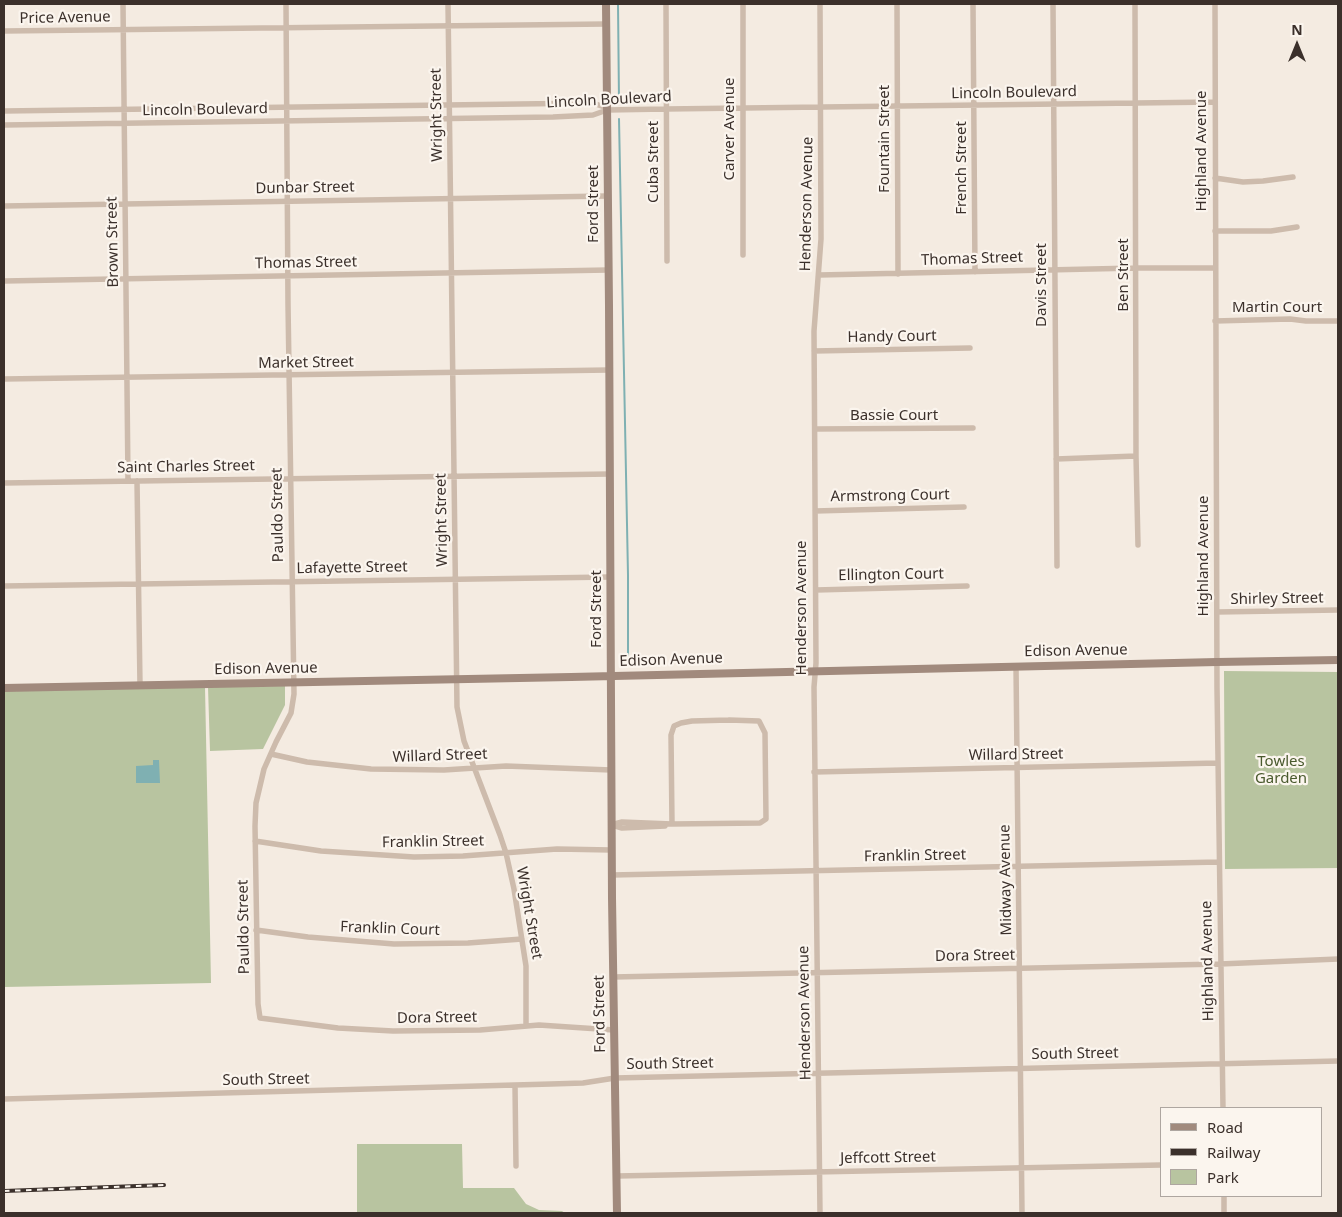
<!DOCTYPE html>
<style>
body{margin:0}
#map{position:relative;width:1342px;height:1217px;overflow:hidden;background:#f4ebe1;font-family:"Noto Sans",sans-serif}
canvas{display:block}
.frame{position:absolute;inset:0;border:5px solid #3b302b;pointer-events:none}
.legend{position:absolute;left:1160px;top:1107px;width:162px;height:90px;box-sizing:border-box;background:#fbf5ee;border:1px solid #aea6a0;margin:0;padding:6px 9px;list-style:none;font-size:15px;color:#3b302b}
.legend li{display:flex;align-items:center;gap:10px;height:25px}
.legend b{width:25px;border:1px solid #aea6a0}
.north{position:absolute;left:1272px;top:20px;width:50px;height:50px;-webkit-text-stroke:4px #fbf5ee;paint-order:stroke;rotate:0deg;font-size:14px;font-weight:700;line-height:20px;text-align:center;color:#3b302b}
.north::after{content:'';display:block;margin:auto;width:18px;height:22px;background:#3b302b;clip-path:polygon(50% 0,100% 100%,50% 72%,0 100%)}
</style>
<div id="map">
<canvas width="1342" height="1217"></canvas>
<div class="frame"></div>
<ul class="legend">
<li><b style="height:6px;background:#a18a7d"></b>Road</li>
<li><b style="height:6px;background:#3b302b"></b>Railway</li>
<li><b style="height:14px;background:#b8c4a0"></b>Park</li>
</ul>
<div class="north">N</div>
</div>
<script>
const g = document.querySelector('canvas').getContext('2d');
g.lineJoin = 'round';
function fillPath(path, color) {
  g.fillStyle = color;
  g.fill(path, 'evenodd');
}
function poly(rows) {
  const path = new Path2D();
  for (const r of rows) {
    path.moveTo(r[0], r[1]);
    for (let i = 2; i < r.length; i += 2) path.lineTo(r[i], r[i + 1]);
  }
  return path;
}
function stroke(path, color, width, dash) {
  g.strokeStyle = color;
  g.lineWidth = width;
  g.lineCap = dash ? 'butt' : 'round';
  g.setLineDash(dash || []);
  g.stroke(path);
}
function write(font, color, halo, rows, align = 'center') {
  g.font = font + ' "Noto Sans",sans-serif';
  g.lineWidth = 4.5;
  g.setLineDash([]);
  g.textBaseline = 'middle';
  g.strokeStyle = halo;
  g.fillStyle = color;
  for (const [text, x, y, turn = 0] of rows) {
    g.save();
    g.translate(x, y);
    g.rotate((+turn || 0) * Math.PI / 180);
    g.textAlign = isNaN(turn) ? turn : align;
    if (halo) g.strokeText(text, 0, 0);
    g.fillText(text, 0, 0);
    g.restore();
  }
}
fillPath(poly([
 [1224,671,1338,672,1338,868,1225,869],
 [285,686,285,705,263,749,210,751,208,687],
 [205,687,211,983,4,987,4,690],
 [357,1144,462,1144,463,1188,514,1188,526,1204,539,1210,562,1211,565,1213,357,1213]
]), '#b8c4a0');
fillPath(poly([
 [153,760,159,760,160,783,136,783,136,766,153,765]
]), '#7fb0b2');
stroke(poly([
 [618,4,619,101],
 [619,119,628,575,628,666]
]), '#7fb0b2', 2);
stroke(poly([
 [123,4,128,481],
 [286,4,288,304,294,694,291,713,276,742,264,769,256,803,255,826,258,1004,260,1018,338,1028,393,1031,480,1030,539,1025,614,1030],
 [448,4,457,707,464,741,500,835,506,853,514,889,526,966,526,1025],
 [666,4,667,261],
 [743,4,743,255],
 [897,4,898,274],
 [973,4,975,272],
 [1053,4,1057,566],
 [1135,4,1136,456,1138,545],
 [1215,4,1217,688,1223,1108],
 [4,31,606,24],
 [4,111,593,103,607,108],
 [4,125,553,117,593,115,607,110,666,109,1215,102],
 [1215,178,1243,182,1263,181,1293,177],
 [4,206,607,196],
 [1215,231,1271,231,1297,227],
 [819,275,1137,268,1215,268],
 [4,281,608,270],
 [1215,321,1290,319,1306,321,1338,321],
 [814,351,970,348],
 [4,379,609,370],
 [815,429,973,428],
 [1056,459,1136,456],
 [137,481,140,685],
 [4,483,610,474],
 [815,511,964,507],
 [4,586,610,577],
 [816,590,967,586],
 [1217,612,1338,610],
 [1016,666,1022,1213],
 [729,720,759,721,765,733,766,819,760,823,672,824,671,735,674,726,681,723,692,721,729,720],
 [271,754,307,762,371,769,444,770,506,766,611,770],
 [814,772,1218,763],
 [611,825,622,822,672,824],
 [612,825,622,828,665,826],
 [255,841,321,851,414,857,463,856,557,849,611,850],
 [612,875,1219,862],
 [256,930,308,937,394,944,468,943,522,939],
 [613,977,1220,964,1338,959],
 [515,1085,516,1166],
 [4,1099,551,1084,583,1083,615,1078,1338,1061],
 [617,1176,1161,1165],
 [1224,1196,1224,1213],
 [820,1213,814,687,816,663,814,331,821,239,820,4]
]), '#cdbbac', 5.5);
stroke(poly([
 [606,4,609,306,612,898,617,1213],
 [4,688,571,677,1217,662,1338,660]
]), '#a18a7d', 8);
const rail = poly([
 [4,1191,164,1185]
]);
stroke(rail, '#3b302b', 4);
stroke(rail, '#fbf5ee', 2, [5.5]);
write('15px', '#3b302b', '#fbf5ee', [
 ["Price Avenue",65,18,-1],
 ["Lincoln Boulevard",1014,93,-1],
 ["Lincoln Boulevard",609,100,-3],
 ["Lincoln Boulevard",205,110,-1],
 ["Wright Street",437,115,-91],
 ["Carver Avenue",730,129,-90],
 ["Fountain Street",885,139,-90],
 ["Highland Avenue",1202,151,-90],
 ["Cuba Street",654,162,-90],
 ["French Street",962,168,-90],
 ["Dunbar Street",305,188,-1],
 ["Ford Street",594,204,-90],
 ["Henderson Avenue",807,204,-89],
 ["Brown Street",113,242,-91],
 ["Thomas Street",972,259,-2],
 ["Thomas Street",306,263,-1],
 ["Ben Street",1124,275,-90],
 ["Davis Street",1042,285,-90],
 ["Martin Court",1277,308],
 ["Handy Court",892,337,-1],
 ["Market Street",306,363,-1],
 ["Bassie Court",894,416],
 ["Saint Charles Street",186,467,-1],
 ["Armstrong Court",890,496,-1],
 ["Pauldo Street",278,515,-91],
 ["Wright Street",442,520,-91],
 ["Highland Avenue",1204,556,-90],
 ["Lafayette Street",352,568,-1],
 ["Ellington Court",891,575,-1],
 ["Shirley Street",1277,599,-1],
 ["Henderson Avenue",802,608,-90],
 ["Ford Street",597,609,-90],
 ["Edison Avenue",1076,651,-1],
 ["Edison Avenue",671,660,-2],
 ["Edison Avenue",266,669,-1],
 ["Willard Street",1016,755,-1],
 ["Willard Street",440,756,-2],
 ["Franklin Street",433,842,-1],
 ["Franklin Street",915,856,-1],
 ["Midway Avenue",1006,880,-91],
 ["Wright Street",529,913,80],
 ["Pauldo Street",244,927,-91],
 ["Franklin Court",390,929,2],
 ["Dora Street",975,956,-1],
 ["Highland Avenue",1208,961,-91],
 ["Henderson Avenue",805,1013,-91],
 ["Ford Street",600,1014,-91],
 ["Dora Street",437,1018,-1],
 ["South Street",1075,1054,-1],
 ["South Street",670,1064,-1],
 ["South Street",266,1080,-1],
 ["Jeffcott Street",888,1158,-1]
]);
write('15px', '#4a5a2e', '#fbf5ee', [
 ["Towles",1281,762],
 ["Garden",1281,779]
]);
</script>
